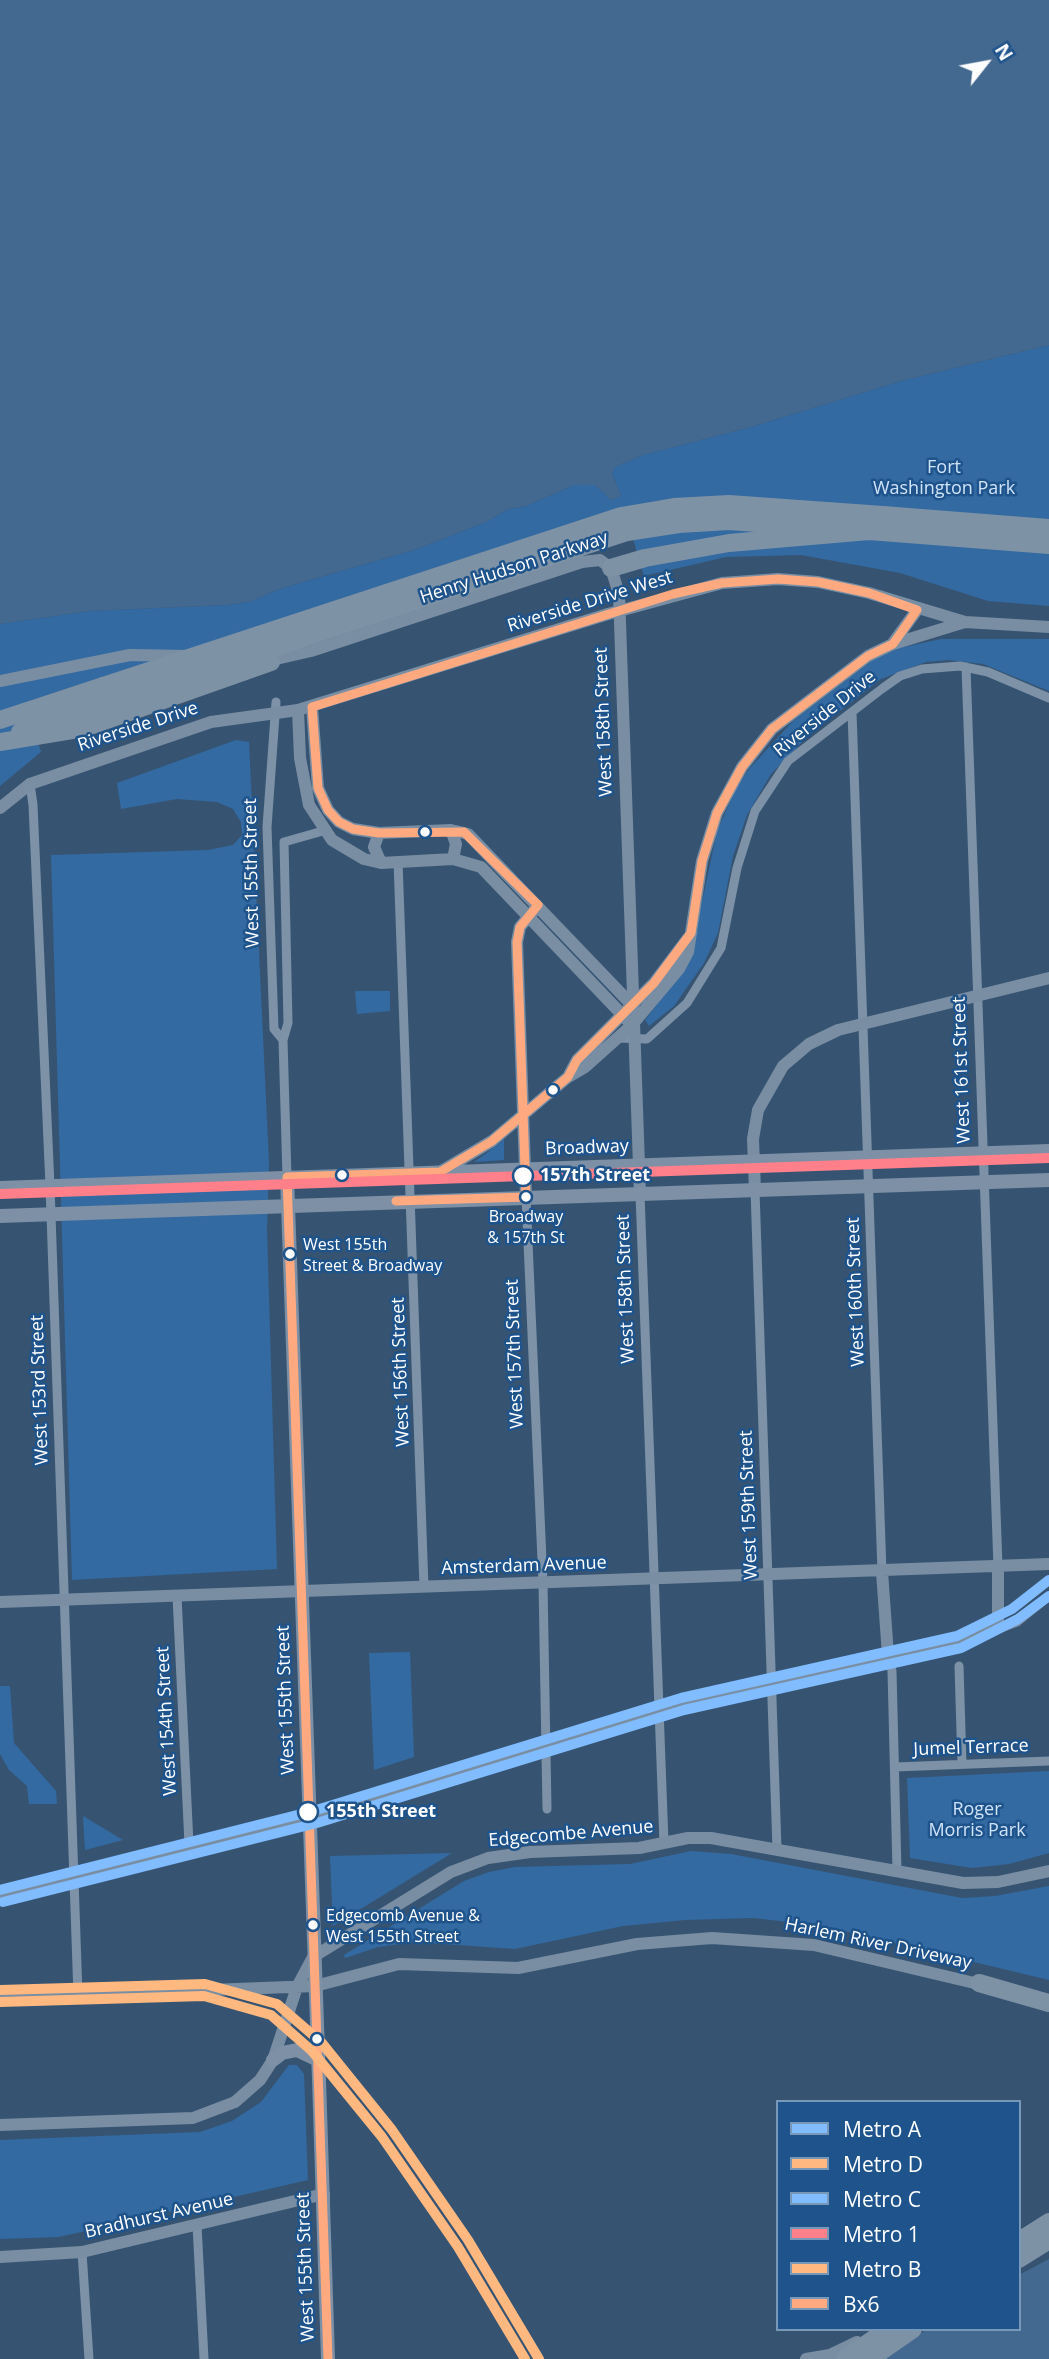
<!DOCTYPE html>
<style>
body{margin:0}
#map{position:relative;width:1049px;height:2359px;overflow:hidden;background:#365472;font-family:"Open Sans",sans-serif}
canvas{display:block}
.legend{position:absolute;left:776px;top:2100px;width:245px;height:231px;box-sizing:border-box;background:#1e538b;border:2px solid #7898b9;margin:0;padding:9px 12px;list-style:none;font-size:21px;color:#fff}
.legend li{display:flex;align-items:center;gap:14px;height:35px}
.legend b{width:35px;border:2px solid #7898b9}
.north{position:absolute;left:951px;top:28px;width:70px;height:70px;-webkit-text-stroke:5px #1e538b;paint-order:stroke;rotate:59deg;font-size:19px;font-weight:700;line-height:28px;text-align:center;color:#fff}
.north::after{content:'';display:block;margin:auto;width:24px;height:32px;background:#fff;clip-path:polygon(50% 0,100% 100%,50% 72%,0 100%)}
</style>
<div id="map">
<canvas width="1049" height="2359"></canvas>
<ul class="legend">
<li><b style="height:9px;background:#80bcff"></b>Metro A</li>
<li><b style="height:9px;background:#ffb880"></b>Metro D</li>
<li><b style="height:9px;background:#80bcff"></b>Metro C</li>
<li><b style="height:9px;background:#ff808b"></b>Metro 1</li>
<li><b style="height:9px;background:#ffb880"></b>Metro B</li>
<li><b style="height:9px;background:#ffa980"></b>Bx6</li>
</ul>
<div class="north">N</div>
</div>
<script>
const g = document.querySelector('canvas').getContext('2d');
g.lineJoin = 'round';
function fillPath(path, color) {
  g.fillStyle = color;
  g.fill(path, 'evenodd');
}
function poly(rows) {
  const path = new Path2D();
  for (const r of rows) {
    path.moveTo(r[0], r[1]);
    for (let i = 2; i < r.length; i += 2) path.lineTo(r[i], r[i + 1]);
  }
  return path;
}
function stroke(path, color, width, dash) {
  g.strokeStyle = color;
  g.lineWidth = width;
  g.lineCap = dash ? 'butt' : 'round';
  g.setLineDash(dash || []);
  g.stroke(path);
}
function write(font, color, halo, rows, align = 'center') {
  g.font = font + ' "Open Sans",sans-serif';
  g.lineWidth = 5;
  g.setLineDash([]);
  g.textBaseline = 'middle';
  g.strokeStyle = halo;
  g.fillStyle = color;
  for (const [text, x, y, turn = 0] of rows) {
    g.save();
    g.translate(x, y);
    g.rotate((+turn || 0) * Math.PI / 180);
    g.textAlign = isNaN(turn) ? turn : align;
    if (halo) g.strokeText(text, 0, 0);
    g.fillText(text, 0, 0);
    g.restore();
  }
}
fillPath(poly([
 [1049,345,1049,606,988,601,900,573,801,555,726,557,644,576,624,508,26,702,41,752,0,786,0,624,89,611,227,605,252,601,279,589,417,549,486,522,508,509,526,506,574,485,595,485,611,500,621,496,612,473,615,467,643,455,751,427,901,381],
 [941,639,1049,639,1049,691,983,664,948,660,926,662,881,679,810,734,771,774,747,815,733,856,718,933,704,963,674,1006,649,1026,645,1020,680,974,692,950,717,831,735,791,749,769,793,721,873,660,899,648],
 [236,740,249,742,269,1162,267,1229,277,1569,72,1580,51,855,208,850,233,845,242,835,241,822,233,809,217,802,177,799,121,809,117,783],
 [355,991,390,991,390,1011,357,1014],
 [504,1139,504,1160,474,1162,488,1152],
 [410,1652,414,1757,374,1770,369,1653],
 [0,1686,10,1686,14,1743,56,1791,57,1804,29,1804,27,1786,9,1770,0,1754],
 [1049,1771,1049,1853,1009,1864,972,1868,910,1858,907,1778],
 [83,1816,123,1840,85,1850],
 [691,1851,731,1854,962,1898,995,1896,1049,1886,1049,1980,824,1926,753,1918,685,1920,623,1926,515,1949,414,1942,378,1947,345,1958,344,1955,464,1881,489,1872,515,1867,630,1864],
 [452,1853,333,1926,330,1856],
 [289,2065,297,2065,304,2074,308,2180,59,2237,0,2239,0,2140,200,2132,232,2121,261,2102]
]), '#336aa2');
fillPath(poly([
 [0,0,1049,0,1049,345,901,381,751,427,643,455,615,467,612,473,621,496,611,500,595,485,574,485,526,506,508,509,486,522,417,549,279,589,252,601,227,605,89,611,0,624],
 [1049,2259,1049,2359,885,2359,927,2329,1019,2329,1019,2275]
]), '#446990');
stroke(poly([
 [966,667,998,1567],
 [276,702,267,827,274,1029,283,1040],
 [852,712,882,1572],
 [30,784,33,805,50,1186,78,1995],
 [398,861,424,1587],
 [618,1038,647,1039,687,1003,721,948,737,868,755,811,788,761,883,688,900,676,922,669,960,666,988,672,1049,698],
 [287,1177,283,1040,288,1023,284,842,323,831],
 [755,1190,777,1849],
 [640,1194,664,1843],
 [526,1197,543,1583,547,1809],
 [177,1596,189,1844],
 [987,1633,1017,1622,1049,1596],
 [888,1655,892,1671,897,1871],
 [959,1666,962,1764],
 [895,1767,1049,1761],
 [197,2225,204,2359],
 [82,2252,89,2359]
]), '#7d92a7', 9);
stroke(poly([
 [619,611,722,583,778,579,818,582,869,593,965,622],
 [608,614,298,710,300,758,309,805,332,840,364,859,381,863,453,859,481,867,632,1025],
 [893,643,917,610],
 [263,662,311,651,582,562,600,560,611,568,619,594,640,1194],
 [0,681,130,655,189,656],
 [312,707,318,788,328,810,339,822,353,829,379,833,451,830,468,834,632,1005],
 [0,808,30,784],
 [451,830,456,844,453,859],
 [379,833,374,847,381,863],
 [568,1077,577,1060,654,983,688,938],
 [440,1172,492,1141,568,1077,585,1067,632,1025,679,969,688,952,702,861,717,813,742,767,772,729,868,656,893,644,965,622,1049,627],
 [755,1190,753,1139,758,1110,783,1066,809,1044,838,1030,1049,978],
 [526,1197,517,942,520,927,535,909],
 [882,1572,888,1655],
 [0,1602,1049,1564],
 [0,1893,309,1815,658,1707,985,1634,998,1620,998,1567],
 [0,1998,315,1986,399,1964,518,1968,637,1944,712,1938,814,1945,987,1986],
 [0,2125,193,2118,235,2102,260,2080,273,2060,297,1987,313,1957,451,1872,488,1858,530,1852,639,1848,688,1838,711,1838,963,1883,998,1882,1049,1871],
 [0,2257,82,2252,324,2194,324,2203],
 [806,2359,830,2355,857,2342]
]), '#7a8ea3', 12);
stroke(poly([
 [287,1177,319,2080],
 [0,1188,1049,1151],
 [0,1216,1049,1180],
 [273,2060,282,2053,297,2050,318,2060]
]), '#7d90a5', 14);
stroke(poly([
 [883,515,1049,528],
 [611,568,645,558,729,543,869,531,1049,545],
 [0,720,103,686],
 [20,732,108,702],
 [0,742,84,728,271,662],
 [979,1983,1049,2003],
 [1019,2241,1049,2222],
 [1019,2259,1049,2240],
 [845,2359,888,2329],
 [870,2359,913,2329]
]), '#7e92a5', 18);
stroke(poly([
 [608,614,619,611],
 [30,784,211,722,298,710]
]), '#7a8ea3', 12);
stroke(poly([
 [319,2080,328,2359]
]), '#7d90a5', 14);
stroke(poly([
 [103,686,621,516,674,507,729,504,883,515],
 [108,702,627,532,679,524,729,521,869,531]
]), '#7e92a5', 18);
stroke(poly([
 [312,707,318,788,328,810,339,822,353,829,379,833,464,832,538,905,520,927,517,942,526,1197,396,1201],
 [312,707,673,594,722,583,778,579,818,582,869,593,917,610],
 [328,2359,287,1177,440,1172,492,1141,568,1077,577,1060,654,983,691,933,702,861,717,813,742,767,772,729,868,656,893,644,917,610]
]), '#ffa980', 9);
stroke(poly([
 [0,1890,313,1811,681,1698,957,1636,1012,1609,1049,1580]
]), '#80bcff', 10);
stroke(poly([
 [0,1990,205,1984,277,2004,321,2042,392,2130,468,2240,539,2359]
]), '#ffb880', 10);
stroke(poly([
 [3,1902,317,1823,684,1710,961,1648,1018,1619,1049,1596]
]), '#80bcff', 10);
stroke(poly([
 [0,1194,1049,1158]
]), '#ff808b', 10);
stroke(poly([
 [0,2002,204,1996,271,2015,312,2051,382,2137,458,2247,525,2359]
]), '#ffb880', 10);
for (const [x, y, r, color] of [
 [425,832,6,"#fff"],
 [553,1090,6,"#fff"],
 [342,1175,6,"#fff"],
 [523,1176,10,"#fff"],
 [526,1197,6,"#fff"],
 [290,1254,6,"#fff"],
 [308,1812,10,"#fff"],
 [313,1925,6,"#fff"],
 [317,2039,6,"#fff"]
]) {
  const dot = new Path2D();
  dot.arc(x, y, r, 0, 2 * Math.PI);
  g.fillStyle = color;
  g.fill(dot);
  stroke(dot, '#1e538b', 2.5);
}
write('16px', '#fff', '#1e538b', [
 ["Broadway",526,1217,"center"],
 ["& 157th St",526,1238,"center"],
 ["West 155th",303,1245],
 ["Street & Broadway",303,1266],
 ["Edgecomb Avenue &",326,1916],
 ["West 155th Street",326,1937]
], 'left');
write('18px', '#d0e4f9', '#1e538b', [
 ["Fort",944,468],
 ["Washington Park",944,489],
 ["Roger",977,1810],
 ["Morris Park",977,1831]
]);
write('18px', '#fff', '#1e538b', [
 ["Henry Hudson Parkway",514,568,-18],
 ["Riverside Drive West",590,602,-17],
 ["Riverside Drive",825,714,-39],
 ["West 158th Street",604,722,-92],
 ["Riverside Drive",138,727,-18],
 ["West 155th Street",252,873,-91],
 ["West 161st Street",962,1070,-92],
 ["Broadway",587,1148,-2],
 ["West 158th Street",626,1289,-92],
 ["West 160th Street",856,1292,-92],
 ["West 157th Street",515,1354,-92],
 ["West 156th Street",401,1372,-92],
 ["West 153rd Street",40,1390,-92],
 ["West 159th Street",749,1505,-92],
 ["Amsterdam Avenue",524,1566,-2],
 ["West 155th Street",286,1700,-92],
 ["West 154th Street",167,1721,-93],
 ["Jumel Terrace",971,1748,-2],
 ["Edgecombe Avenue",571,1834,-5],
 ["Harlem River Driveway",878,1944,12],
 ["Bradhurst Avenue",159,2216,-13],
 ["West 155th Street",306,2267,-92]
]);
write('bold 18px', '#fff', '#1e538b', [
 ["157th Street",540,1176],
 ["155th Street",326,1812]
], 'left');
</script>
